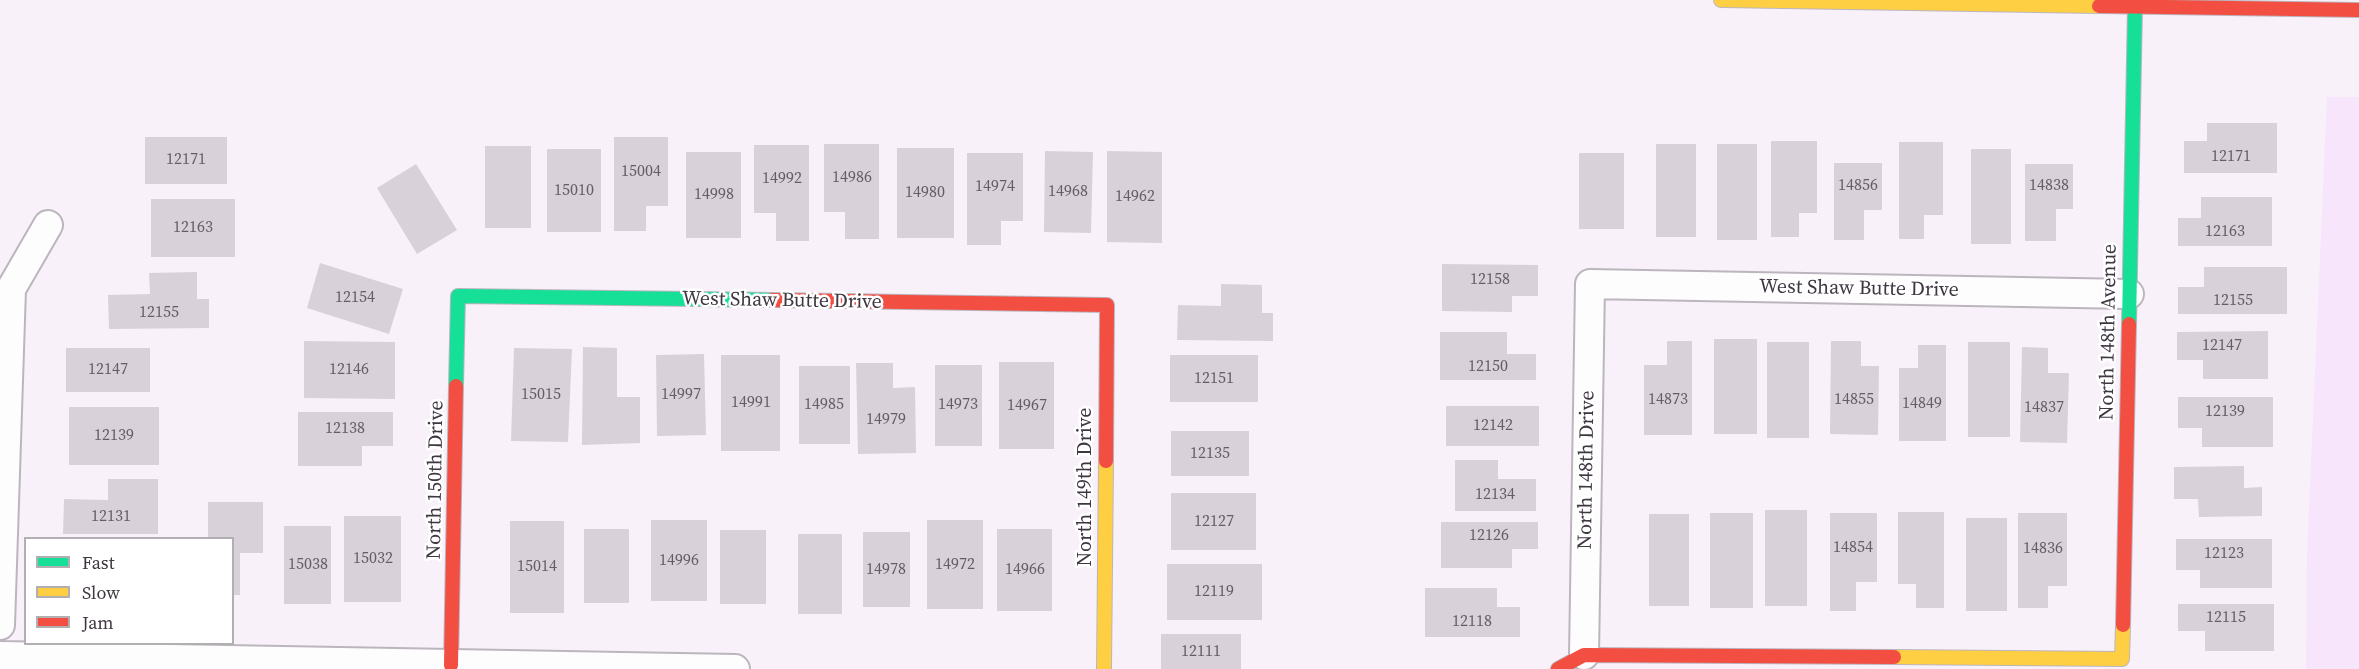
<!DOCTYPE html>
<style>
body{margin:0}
#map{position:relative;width:2359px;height:669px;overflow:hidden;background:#f8f1fa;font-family:"Source Serif 4",serif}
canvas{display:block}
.legend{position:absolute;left:24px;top:537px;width:210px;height:108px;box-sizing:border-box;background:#fff;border:2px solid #b2afb3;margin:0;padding:8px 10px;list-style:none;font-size:18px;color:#3e3640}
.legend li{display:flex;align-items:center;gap:12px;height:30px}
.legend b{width:30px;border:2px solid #b2afb3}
</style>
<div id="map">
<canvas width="2359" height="669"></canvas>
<ul class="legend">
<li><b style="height:8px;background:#16e098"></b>Fast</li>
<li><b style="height:8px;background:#ffcf43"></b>Slow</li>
<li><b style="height:8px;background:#f24e42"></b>Jam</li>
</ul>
</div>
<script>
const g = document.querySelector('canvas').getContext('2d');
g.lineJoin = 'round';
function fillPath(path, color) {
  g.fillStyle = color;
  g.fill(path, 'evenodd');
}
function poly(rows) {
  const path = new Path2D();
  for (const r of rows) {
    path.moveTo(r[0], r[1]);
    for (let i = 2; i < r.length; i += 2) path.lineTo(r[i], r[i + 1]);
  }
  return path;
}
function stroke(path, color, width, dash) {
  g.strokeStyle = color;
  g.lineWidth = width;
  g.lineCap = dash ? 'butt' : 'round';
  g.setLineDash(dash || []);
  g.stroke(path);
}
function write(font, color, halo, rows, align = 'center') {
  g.font = font + ' "Source Serif 4",serif';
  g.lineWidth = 5;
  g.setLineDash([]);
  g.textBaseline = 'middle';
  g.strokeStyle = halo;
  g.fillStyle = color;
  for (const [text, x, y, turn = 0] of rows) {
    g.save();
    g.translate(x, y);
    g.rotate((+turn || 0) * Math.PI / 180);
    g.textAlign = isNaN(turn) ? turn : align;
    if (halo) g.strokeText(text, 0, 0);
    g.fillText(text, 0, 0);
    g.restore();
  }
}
fillPath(poly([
 [2327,97,2359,97,2359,669,2306,669,2307,555]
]), '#f7e5fb');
fillPath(poly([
 [2207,123,2277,123,2277,173,2184,173,2184,141,2207,141],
 [145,137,227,137,227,184,145,184],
 [614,137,668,137,668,206,646,206,646,231,614,231],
 [1771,141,1817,141,1817,213,1799,213,1799,237,1771,237],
 [1899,142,1943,142,1943,215,1924,215,1924,239,1899,239],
 [824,144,879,144,879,239,845,239,845,212,824,212],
 [1656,144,1696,144,1696,237,1656,237],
 [1717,144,1757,144,1757,240,1717,240],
 [754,145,809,145,809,241,776,241,776,213,754,213],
 [485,146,531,146,531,228,485,228],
 [897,148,954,148,954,238,897,238],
 [547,149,601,149,601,232,547,232],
 [1971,149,2011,149,2011,244,1971,244],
 [1045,151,1093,152,1091,233,1044,232],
 [1107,151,1162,152,1162,243,1107,242],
 [686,152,741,152,741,238,686,238],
 [967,153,1023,153,1023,221,1001,221,1001,245,967,245],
 [1579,153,1624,153,1624,229,1579,229],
 [1834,163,1882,163,1882,210,1864,210,1864,240,1834,240],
 [416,164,457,230,417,254,377,188],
 [2025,164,2073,164,2073,209,2056,209,2056,241,2025,241],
 [2201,197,2272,197,2272,246,2178,246,2178,218,2201,218],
 [151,199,235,199,235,257,151,257],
 [320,263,403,289,389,334,307,308],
 [1442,264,1538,265,1538,296,1512,296,1512,312,1442,311],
 [2204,267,2287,267,2287,314,2178,314,2178,287,2204,287],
 [197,272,197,299,209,299,209,328,109,329,108,295,150,294,149,273],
 [1221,284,1262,285,1262,313,1273,313,1273,341,1177,340,1178,305,1221,306],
 [2268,331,2268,379,2203,379,2203,360,2177,360,2177,332],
 [1440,332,1507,332,1507,354,1536,354,1536,380,1440,380],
 [1714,339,1757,339,1757,434,1714,434],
 [304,341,395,342,395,399,304,398],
 [1667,341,1692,341,1692,435,1644,435,1644,365,1667,365],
 [1831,341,1861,341,1861,366,1879,366,1878,435,1830,434],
 [1767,342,1809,342,1809,438,1767,438],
 [1968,342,2010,342,2010,437,1968,437],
 [1918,345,1946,345,1946,441,1899,441,1899,368,1918,368],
 [583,347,617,348,617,397,640,397,640,443,582,445],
 [2022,347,2048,348,2048,373,2069,373,2067,443,2020,442],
 [66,348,150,348,150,392,66,392],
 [514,348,572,349,568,442,511,441],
 [704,354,706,435,657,436,656,355],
 [721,355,780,355,780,451,721,451],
 [1170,355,1258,355,1258,402,1170,402],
 [999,362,1054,362,1054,449,999,449],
 [856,363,893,363,893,388,915,387,916,453,858,454],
 [935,365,982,365,982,446,935,446],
 [799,366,850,366,850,444,799,444],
 [2178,397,2273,397,2273,447,2202,447,2202,428,2178,428],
 [1446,406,1539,406,1539,446,1446,446],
 [69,407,159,407,159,465,69,465],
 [298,412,393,412,393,446,362,446,362,466,298,466],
 [1171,431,1249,431,1249,476,1171,476],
 [1455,460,1498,460,1498,479,1536,479,1536,511,1455,511],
 [2244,466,2244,488,2262,487,2262,516,2199,517,2198,499,2174,499,2174,467],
 [108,479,158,479,158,534,63,534,64,499,108,500],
 [1171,493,1256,493,1256,550,1171,550],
 [208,502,263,502,263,553,240,553,240,595,232,595,232,538,208,538],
 [1765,510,1807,510,1807,606,1765,606],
 [1898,512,1944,512,1944,608,1916,608,1916,584,1898,584],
 [1710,513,1753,513,1753,608,1710,608],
 [1830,513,1877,513,1877,582,1856,582,1856,611,1830,611],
 [2018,513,2067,513,2067,586,2048,586,2048,608,2018,608],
 [1649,514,1689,514,1689,606,1649,606],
 [344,516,401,516,401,602,344,602],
 [1966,518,2007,518,2007,611,1966,611],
 [651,520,707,520,707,601,651,601],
 [927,520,983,520,983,609,927,609],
 [510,521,564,521,564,613,510,613],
 [1441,522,1538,522,1538,549,1512,549,1512,568,1441,568],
 [284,526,331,526,331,604,284,604],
 [584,529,629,529,629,603,584,603],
 [997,529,1052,529,1052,611,997,611],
 [720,530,766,530,766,604,720,604],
 [863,532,910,532,910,607,863,607],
 [798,534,842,534,842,614,798,614],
 [2176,539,2272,539,2272,588,2200,588,2200,570,2176,570],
 [1167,564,1262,564,1262,620,1167,620],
 [1425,588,1497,588,1497,607,1520,607,1520,637,1425,637],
 [2178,604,2274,604,2274,651,2205,651,2205,631,2178,631],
 [1161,634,1241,634,1241,669,1161,669]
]), '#d8d1da');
const street = poly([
 [0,625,11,289,48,225],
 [1584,655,1590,284,2129,294],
 [0,656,735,669]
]);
const fast = poly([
 [2129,324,2135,6],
 [456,386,458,296,772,300]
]);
const slow = poly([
 [1721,0,2099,6],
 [1894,657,2122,659,2123,625],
 [1104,669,1106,461]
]);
const jam = poly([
 [2099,6,2359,10],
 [772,300,1107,305,1106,461],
 [2123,625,2129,324],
 [451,665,456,386],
 [1558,669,1584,655,1894,657]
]);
stroke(street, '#bcb5be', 32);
stroke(fast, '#bcb5be', 16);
stroke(slow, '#bcb5be', 16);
stroke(jam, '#bcb5be', 16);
stroke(street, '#fefdfe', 28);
stroke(fast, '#16e098', 14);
stroke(slow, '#ffcf43', 14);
stroke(jam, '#f24e42', 14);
write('16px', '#645d66', null, [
 ["12171",2231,157],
 ["12171",186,160],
 ["15004",641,172],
 ["14986",852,178],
 ["14992",782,179],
 ["14856",1858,186],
 ["14838",2049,186],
 ["14974",995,187],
 ["15010",574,191],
 ["14968",1068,192],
 ["14980",925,193],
 ["14998",714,195],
 ["14962",1135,197],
 ["12163",193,228],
 ["12163",2225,232],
 ["12158",1490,280],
 ["12154",355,298],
 ["12155",2233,301],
 ["12155",159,313],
 ["12147",2222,346],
 ["12150",1488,367],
 ["12147",108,370],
 ["12146",349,370],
 ["12151",1214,379],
 ["15015",541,395],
 ["14997",681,395],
 ["14873",1668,400],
 ["14855",1854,400],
 ["14991",751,403],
 ["14849",1922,404],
 ["14985",824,405],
 ["14973",958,405],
 ["14967",1027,406],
 ["14837",2044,408],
 ["12139",2225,412],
 ["14979",886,420],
 ["12142",1493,426],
 ["12138",345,429],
 ["12139",114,436],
 ["12135",1210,454],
 ["12134",1495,495],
 ["12131",111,517],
 ["12127",1214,522],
 ["12126",1489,536],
 ["14854",1853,548],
 ["14836",2043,549],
 ["12123",2224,554],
 ["15032",373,559],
 ["14996",679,561],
 ["15038",308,565],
 ["14972",955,565],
 ["15014",537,567],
 ["14978",886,570],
 ["14966",1025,570],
 ["12119",1214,592],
 ["12115",2226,618],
 ["12118",1472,622],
 ["12111",1201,652]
]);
write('20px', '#3e3640', '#fff', [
 ["West Shaw Butte Drive",1859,289,1],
 ["West Shaw Butte Drive",782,301,1],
 ["North 148th Avenue",2109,332,-89],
 ["North 148th Drive",1587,470,-89],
 ["North 150th Drive",436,480,-89],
 ["North 149th Drive",1086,487,-90]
]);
</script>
